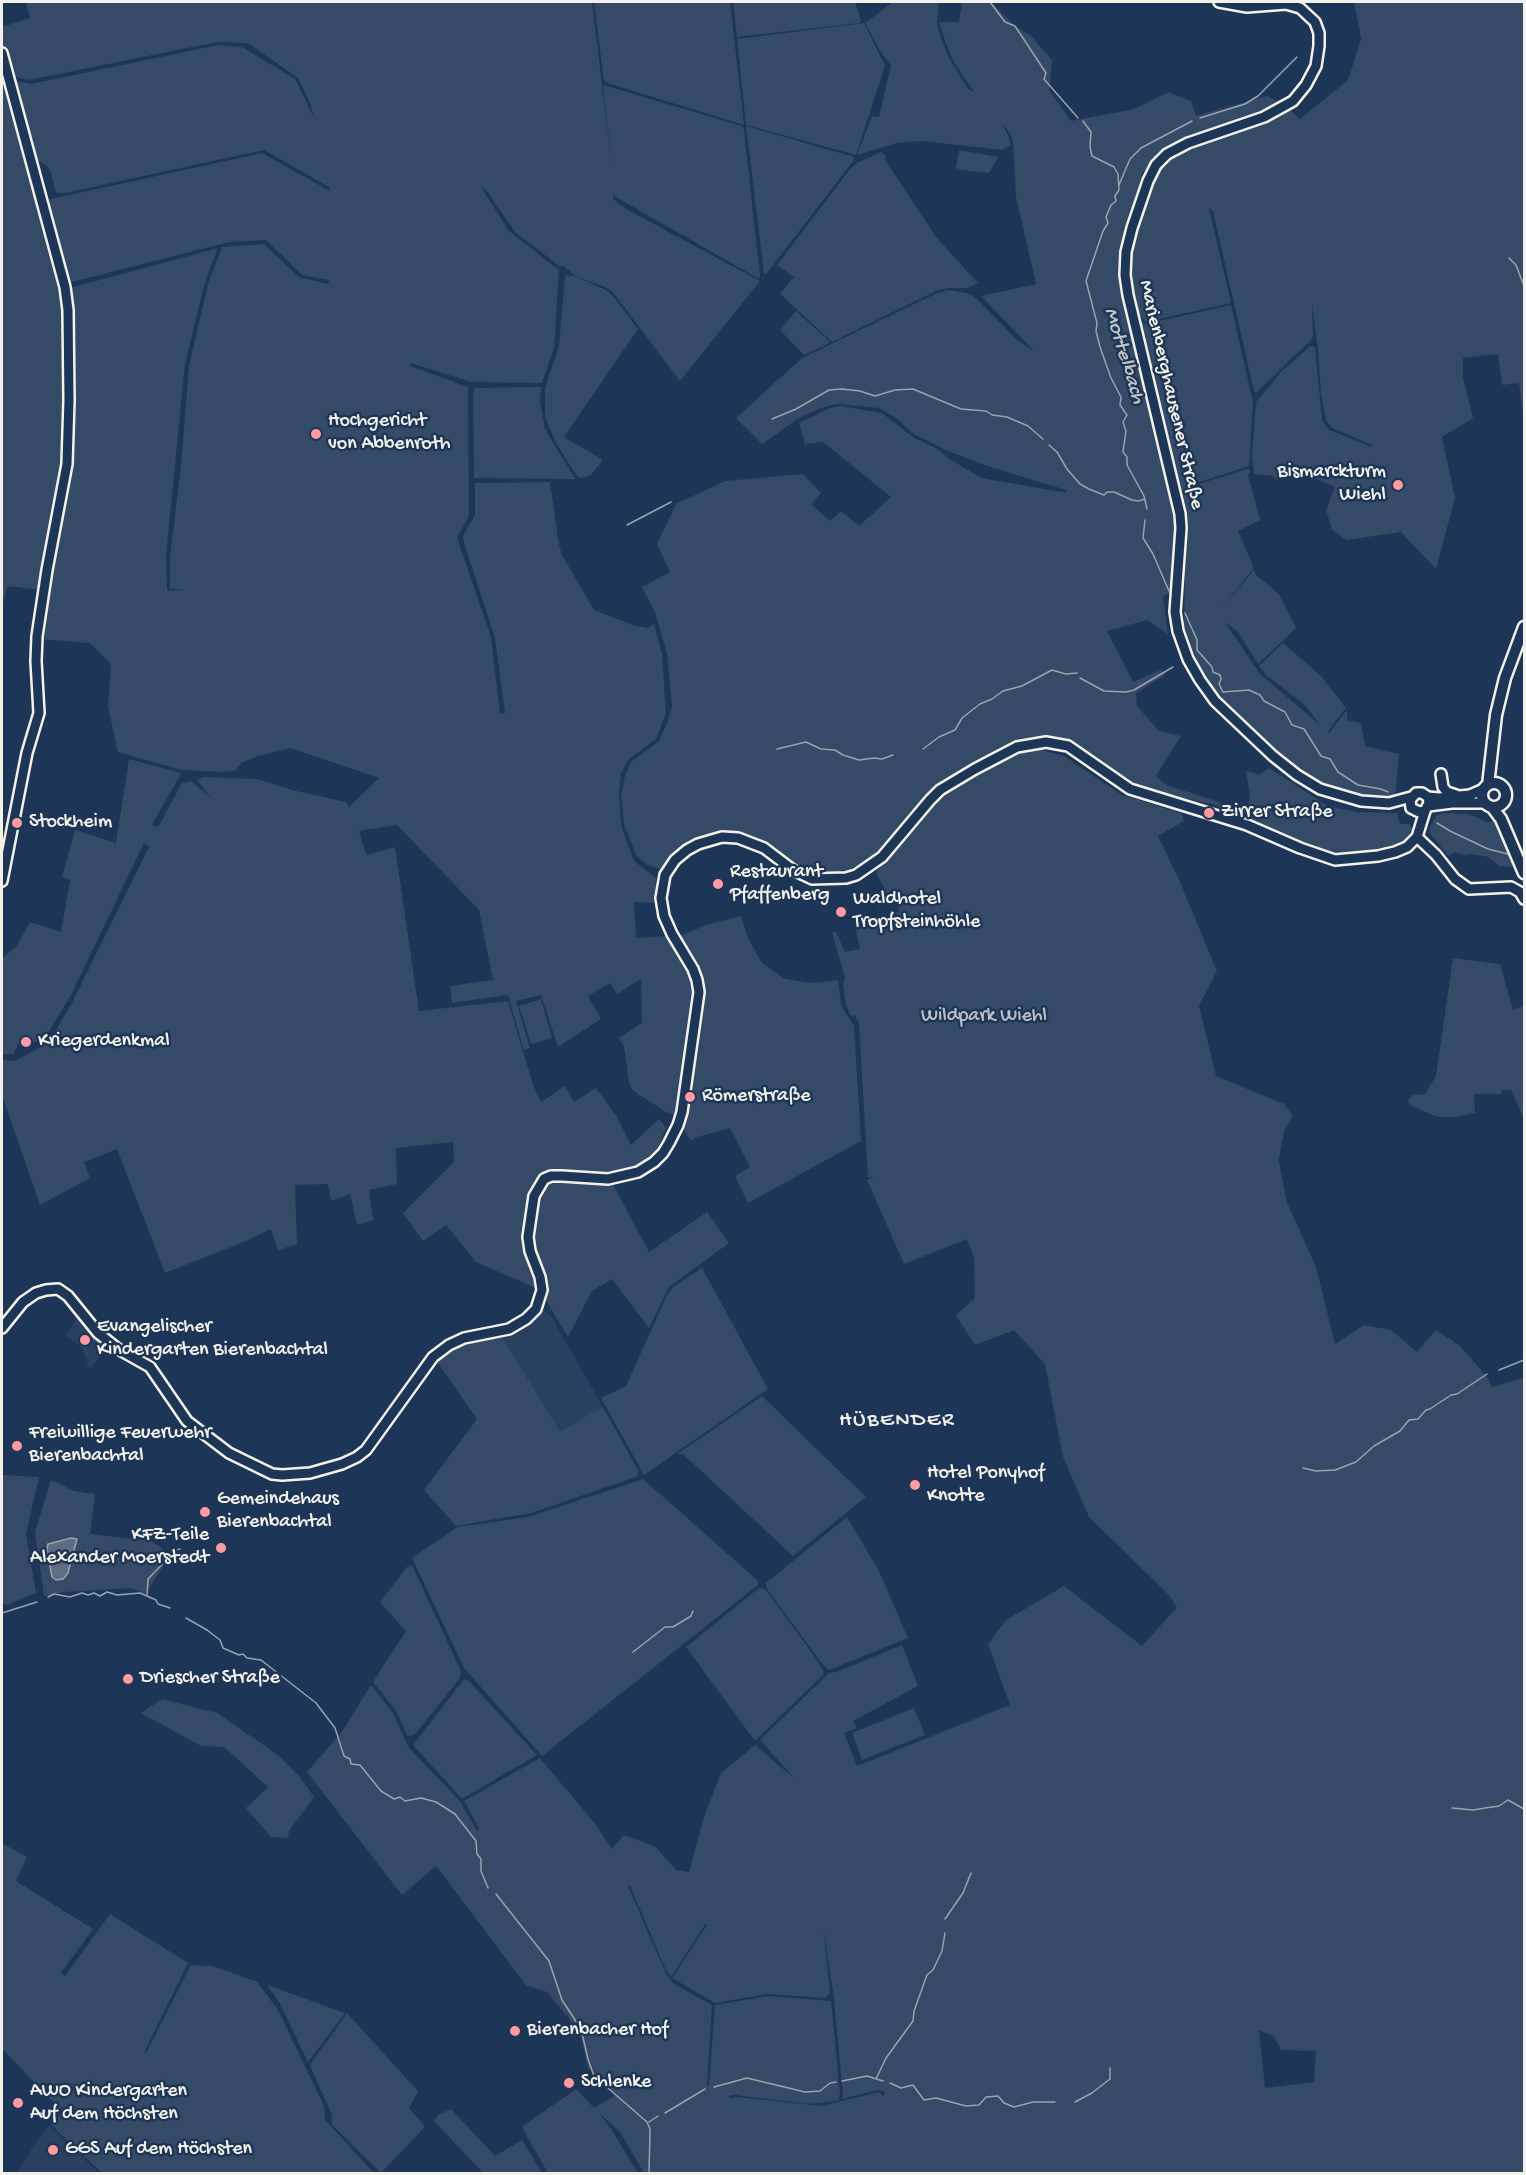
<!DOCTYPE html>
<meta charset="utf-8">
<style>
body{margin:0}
#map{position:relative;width:1526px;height:2175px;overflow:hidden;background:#1d3557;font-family:"Gochi Hand",sans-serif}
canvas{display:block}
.frame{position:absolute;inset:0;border:3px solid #f4f1e8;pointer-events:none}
</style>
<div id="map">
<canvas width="1526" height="2175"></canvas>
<div class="frame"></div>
</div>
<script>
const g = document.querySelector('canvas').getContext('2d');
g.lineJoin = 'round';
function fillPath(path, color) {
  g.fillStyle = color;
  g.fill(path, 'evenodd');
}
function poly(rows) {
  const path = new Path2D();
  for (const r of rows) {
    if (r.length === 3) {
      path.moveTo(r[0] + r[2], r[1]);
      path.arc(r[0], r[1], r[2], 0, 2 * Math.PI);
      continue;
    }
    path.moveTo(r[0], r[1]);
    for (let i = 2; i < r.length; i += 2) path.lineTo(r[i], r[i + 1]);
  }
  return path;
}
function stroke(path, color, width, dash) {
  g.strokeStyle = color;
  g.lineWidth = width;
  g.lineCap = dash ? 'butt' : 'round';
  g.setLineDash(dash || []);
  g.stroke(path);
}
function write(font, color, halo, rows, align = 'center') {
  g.font = font + ' "Gochi Hand",sans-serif';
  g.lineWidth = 5;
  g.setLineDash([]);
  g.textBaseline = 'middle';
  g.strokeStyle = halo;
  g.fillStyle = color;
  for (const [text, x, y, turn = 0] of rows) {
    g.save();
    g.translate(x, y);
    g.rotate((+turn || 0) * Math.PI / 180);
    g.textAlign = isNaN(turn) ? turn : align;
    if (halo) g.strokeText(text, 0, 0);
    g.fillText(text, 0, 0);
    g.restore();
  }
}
fillPath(poly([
 [541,1309,551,1316,603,1407,560,1431,502,1337,526,1324],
 [78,1317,101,1347,99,1358,91,1368,86,1365,88,1362,81,1347,65,1335],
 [49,2125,78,2153,99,2173,17,2173,32,2148]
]), '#2a4060');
fillPath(poly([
 [26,2,592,2,613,176,603,85,742,126,744,130,760,276,759,279,614,196,614,189,613,199,628,210,760,281,680,381,612,291,603,286,577,277,563,266,559,266,515,232,486,190,481,187,509,231,559,270,554,348,542,383,471,382,411,363,410,366,468,387,469,516,457,538,491,637,500,714,505,713,495,638,464,543,463,536,475,515,475,483,550,482,559,545,562,555,594,610,635,626,647,628,654,624,655,628,662,654,666,713,656,739,628,760,621,774,619,794,621,825,634,861,656,878,654,903,634,902,636,938,670,936,690,968,695,985,695,1004,678,1116,666,1112,632,1090,629,1082,624,1047,619,1038,642,1023,641,979,617,994,610,983,588,996,601,1019,558,1047,541,995,516,1001,530,1048,524,1050,508,995,452,1003,450,986,493,980,479,910,397,825,359,831,366,855,395,847,419,1011,508,1001,534,1088,541,1102,565,1086,574,1102,596,1088,617,1117,631,1145,659,1119,666,1128,658,1148,640,1166,607,1173,649,1252,707,1212,729,1243,669,1287,649,1328,612,1279,592,1291,568,1337,544,1297,543,1274,533,1252,531,1237,538,1192,545,1183,550,1180,584,1182,585,1178,552,1174,541,1178,536,1184,528,1215,526,1237,527,1253,537,1278,538,1289,476,1262,446,1225,423,1241,403,1213,454,1162,453,1142,396,1148,397,1184,369,1190,373,1220,357,1225,350,1194,331,1201,328,1184,295,1185,297,1244,278,1250,271,1229,246,1241,165,1273,117,1149,84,1162,90,1178,40,1205,2,1095,2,1060,15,1061,48,1043,72,1003,149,847,144,843,71,995,43,1041,34,1042,22,1037,13,1054,2,1054,2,958,17,946,30,922,61,932,70,880,62,877,75,830,116,843,129,759,181,773,152,825,158,827,182,783,191,781,211,798,197,780,204,777,257,779,296,791,346,802,349,807,379,778,290,748,258,756,241,763,235,771,223,772,181,770,118,752,108,707,111,664,90,643,39,639,69,464,73,401,70,288,218,248,205,282,185,364,166,556,167,590,169,591,185,589,170,589,170,556,181,466,189,366,208,284,222,247,264,244,299,277,328,284,329,280,302,275,266,240,229,242,68,283,46,200,262,153,330,191,329,187,264,150,65,193,56,193,51,173,47,166,34,158,11,80,31,84,218,45,242,47,295,79,314,118,310,103,298,78,248,43,217,42,29,80,10,76,2,41,2,27,30,18],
 [594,2,730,2,744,125,604,82],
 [733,2,855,2,861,20,859,23,737,37],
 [893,2,939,2,937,24,941,38,949,58,968,89,974,92,955,64,946,44,939,22,959,22,962,2,991,2,1015,26,1031,36,1052,60,1049,90,1071,121,1134,109,1169,92,1191,101,1196,116,1267,96,1286,106,1300,119,1348,80,1361,39,1354,2,1524,2,1524,422,1519,383,1502,385,1498,354,1463,358,1463,377,1473,418,1442,437,1455,498,1436,569,1399,530,1400,532,1347,540,1332,530,1326,510,1335,487,1289,467,1277,480,1272,476,1254,474,1252,456,1256,402,1282,371,1310,346,1315,347,1322,420,1329,430,1372,447,1372,445,1332,428,1326,420,1321,394,1318,348,1312,304,1313,336,1310,341,1256,393,1254,391,1213,211,1209,208,1231,303,1146,322,1134,310,1129,283,1129,252,1154,173,1143,172,1128,224,1122,258,1176,514,1177,536,1170,593,1163,597,1168,634,1147,620,1107,631,1133,682,1161,670,1165,675,1136,693,1137,706,1159,731,1181,736,1156,776,1166,785,1225,804,1233,812,1248,806,1250,795,1246,770,1259,775,1269,768,1328,806,1357,812,1397,813,1400,824,1410,824,1412,829,1408,840,1394,849,1375,853,1335,856,1307,847,1266,827,1227,814,1221,807,1212,804,1143,790,1118,779,1077,747,1058,739,1028,738,1009,744,974,763,940,788,890,841,873,857,850,869,829,875,809,872,789,862,760,841,733,834,713,835,692,842,676,854,663,870,647,865,636,855,624,824,621,795,625,775,631,762,659,741,667,723,672,707,667,653,655,612,642,587,670,572,657,544,676,504,725,481,803,474,821,493,811,504,830,521,841,511,859,526,891,497,823,442,805,444,799,423,830,408,841,406,882,413,914,438,936,448,949,459,982,478,1067,493,1066,490,981,464,946,450,912,433,899,420,879,408,836,404,821,408,797,419,762,444,736,418,802,358,933,295,947,290,967,293,975,297,1016,339,1035,352,981,296,1036,284,1016,197,1013,142,1011,135,1002,123,1010,140,1010,145,1002,150,923,141,897,143,857,155,872,116,879,117,891,65,882,54,865,23],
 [864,23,885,66,856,155,746,125,737,39],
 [2,62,60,279,65,308,66,405,63,464,41,590,7,586,2,609],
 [746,126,854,157,854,160,767,273,764,274],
 [959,150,998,157,989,173,961,170,956,168],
 [881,152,885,155,886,161,936,237,978,283,968,288,949,288,938,290,832,342,780,294,794,277,777,265,850,169,857,163],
 [565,275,574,276,606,290,613,296,638,329,564,437,603,460,591,475,584,478,578,477,574,472,556,443,545,417,545,388,559,346],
 [1231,305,1253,402,1249,466,1184,487,1193,486,1249,468,1250,473,1248,474,1260,520,1238,531,1254,568,1218,612,1254,570,1257,576,1279,594,1296,628,1258,664,1238,632,1225,622,1260,674,1320,725,1305,705,1266,675,1259,666,1283,643,1321,676,1346,708,1328,731,1329,733,1347,710,1347,720,1361,723,1365,746,1399,754,1395,798,1361,797,1324,787,1277,755,1236,716,1201,674,1184,626,1186,528,1182,504,1134,313,1145,324],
 [796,311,827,339,830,343,804,355,780,330],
 [541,387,540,402,545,429,575,479,474,478,473,393,475,388],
 [1041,750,1064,756,1122,795,1181,813,1184,821,1158,836,1180,882,1217,971,1199,1006,1216,1076,1284,1104,1293,1116,1284,1131,1279,1160,1286,1200,1316,1267,1335,1344,1364,1325,1391,1330,1417,1352,1436,1330,1459,1345,1487,1377,1492,1387,1524,1378,1524,2173,764,2174,763,2172,763,2174,644,2173,620,2132,599,2113,611,2129,638,2173,548,2173,523,2129,523,2126,576,2089,594,2108,616,2095,588,2068,580,2032,547,1992,526,1985,436,1866,402,1895,307,1772,341,1733,371,1685,393,1713,409,1748,460,1801,477,1831,479,1829,464,1801,540,1758,596,1825,612,1849,624,1835,656,1847,676,1870,689,1872,704,1817,721,1773,755,1745,795,1779,760,1740,829,1673,837,1672,902,1645,918,1686,853,1721,857,1728,844,1733,857,1766,1010,1705,988,1644,1006,1620,1064,1586,1142,1646,1177,1607,1168,1594,1089,1517,1063,1457,1045,1364,1014,1330,975,1345,956,1315,975,1298,974,1258,967,1239,904,1264,867,1180,876,1175,868,1178,859,1023,855,1015,851,1016,846,1004,843,985,845,978,832,932,836,932,845,952,860,949,856,930,900,911,895,899,879,907,874,898,885,890,876,872,942,794,978,772,1018,752],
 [628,1886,630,1886,666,1970,671,1977,706,1923,707,1925,672,1978,715,2003,767,1994,826,1998,830,1992,823,1925,834,1999,843,2095,841,2099,879,2090,885,2092,883,2096,879,2092,821,2106,737,2097,730,2098,729,2096,735,2095,809,2104,838,2101,840,2095,831,2001,768,1996,715,2005,709,2086,707,2086,712,2005,674,1984,667,1976],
 [1259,2030,1275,2037,1281,2050,1316,2051,1314,2082,1265,2088],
 [1444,813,1469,814,1487,822,1496,821,1508,844,1515,864,1511,867,1499,866,1489,857,1471,854,1465,855,1455,852,1448,856,1429,832,1431,824,1437,815],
 [741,916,748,938,762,963,785,979,814,983,838,980,841,1005,854,1026,861,1141,748,1203,735,1176,750,1167,730,1128,697,1137,691,1141,681,1125,685,1118,704,995,703,979,697,962,679,936,709,924],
 [1453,958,1500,964,1513,1010,1524,1005,1524,1119,1511,1090,1501,1090,1501,1094,1474,1094,1475,1113,1455,1117,1437,1117,1410,1105,1408,1099,1414,1095,1425,1094,1436,1076],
 [541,999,552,1038,531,1044,519,1006],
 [702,1268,768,1389,644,1475,601,1398,626,1386,667,1295,672,1288],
 [502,1337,560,1431,603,1407,639,1472,636,1477,531,1513,456,1526,424,1490,477,1419,436,1360,464,1343,482,1338],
 [762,1396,866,1497,793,1556,683,1454,677,1454],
 [2,1475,39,1477,26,1534,36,1593,7,1605,2,1603],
 [643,1479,756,1579,758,1582,758,1585,542,1756,464,1668,412,1558,458,1527,528,1517],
 [51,1480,74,1491,95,1494,90,1534,151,1541,171,1554,145,1594,131,1588,64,1592,44,1596,35,1532],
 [847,1517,879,1571,908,1638,829,1670,823,1665,767,1589,766,1583],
 [412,1565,461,1671,460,1678,447,1695,415,1734,410,1736,407,1735,396,1711,373,1682,406,1631,380,1602,407,1567],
 [759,1588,765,1589,812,1653,823,1670,824,1674,755,1741,686,1647],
 [464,1679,469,1681,537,1755,462,1799,413,1745],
 [162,1699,217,1713,278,1755,299,1776,314,1797,289,1831,288,1838,271,1837,246,1808,268,1787,224,1747,201,1746,141,1713],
 [914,1708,925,1735,862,1760,852,1733],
 [2,1843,27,1857,16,1881,93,1929,61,1973,65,1976,110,1914,188,1963,144,2053,146,2053,191,1965,213,1966,257,1982,278,2010,324,2106,325,2120,374,2173,102,2173,50,2124,63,2112,2,2049],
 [267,1985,345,2013,308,2062,279,2002],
 [347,2013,418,2091,409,2108,425,2127,381,2173,332,2125,332,2115,311,2068,310,2065],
 [451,2109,495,2156,522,2140,542,2173,483,2173,434,2121,438,2115]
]), '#354a67');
const water = poly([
 [71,1538,77,1539,68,1573,63,1579,56,1580,52,1577,47,1549,48,1544,71,1538]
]);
fillPath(water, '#5e6d82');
stroke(water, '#9aa2ab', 1.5);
stroke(poly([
 [990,2,1005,22,1015,26,1046,73,1044,79,1078,118],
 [1200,118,1245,104,1258,96,1297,57],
 [1083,121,1091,132,1090,147,1092,156,1114,167,1118,174,1119,190,1115,196,1116,201,1111,205,1106,217,1108,223,1103,231,1086,281,1097,323,1096,331,1100,347,1111,378,1121,397,1120,405,1127,415,1123,422,1126,431,1123,452,1127,457,1127,465,1144,496,1147,509],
 [1119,185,1130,159,1141,148,1192,121],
 [1509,258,1516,265,1524,286],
 [772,419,796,409,829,390,842,389,860,391,875,396,895,390,913,389,961,409,986,411,992,415,1007,417,1028,426,1043,439],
 [1049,445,1057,452,1067,469,1080,484,1089,489,1104,495,1107,492,1114,492,1132,500,1138,501,1145,499],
 [1145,520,1143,538,1153,554,1169,591],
 [627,525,671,502],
 [1185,613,1197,640,1197,650,1212,667,1213,672,1220,675,1221,679,1219,684,1223,692,1249,690,1260,695,1264,701,1285,712,1292,725,1304,729,1321,756,1330,759,1338,772,1358,785,1381,789,1388,792],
 [1080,678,1104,691,1126,692,1134,690,1173,667],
 [777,749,806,742,821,749,835,750,843,755,859,760,874,758,882,759,893,755],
 [923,749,939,737,955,730,962,718,980,704,992,699,1003,691,1022,686,1052,670,1066,674,1077,673],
 [1437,823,1450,831,1488,849,1512,855],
 [1499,1370,1524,1360],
 [1303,1468,1316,1471,1335,1470,1356,1462,1374,1446,1400,1431,1409,1420,1418,1419,1426,1410,1430,1409,1451,1395,1457,1394,1487,1374],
 [147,1596,148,1579,176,1550,180,1549],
 [48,1597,54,1594,70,1597,82,1593,88,1595,94,1593,100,1596,107,1592,117,1595,140,1593,156,1600,158,1604,170,1608],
 [2,1613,37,1602],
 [186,1618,207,1630,220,1640,223,1648,239,1655,243,1654,247,1658,261,1660,316,1703,335,1728,344,1756,350,1759,351,1764,360,1765,381,1791,394,1799,400,1797,405,1801,421,1798,436,1802,455,1814,476,1841,477,1854,481,1859,481,1871,488,1888],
 [633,1652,665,1627,673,1627,691,1616,693,1611],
 [1452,1808,1473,1810,1485,1808,1499,1806,1508,1800,1524,1809],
 [496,1894,549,1961,562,2000,581,2029,588,2059,594,2076,647,2122,650,2129,649,2174],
 [945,1919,963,1893,971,1873],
 [876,2079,886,2058,913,2021,914,2011,927,1975,933,1970,942,1951,945,1933],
 [842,2081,867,2076,883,2081],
 [890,2083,901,2088,913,2085,924,2100,936,2098,966,2106,979,2105,986,2097,998,2096,1004,2103,1014,2107,1033,2102,1055,2102],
 [714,2087,747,2078,805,2092,820,2091,830,2083,836,2082],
 [1075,2102,1092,2093,1110,2079,1110,2068],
 [665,2113,705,2089],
 [649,2122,658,2116]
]), '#9aa2ab', 1.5);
const secondary = poly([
 [1219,2,1247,7,1286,4,1300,8,1315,22,1319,33,1319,46,1316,66,1306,85,1293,101,1264,117,1188,143,1167,154,1156,165,1148,181,1132,228,1126,252,1125,275,1128,295,1180,514,1181,528,1175,612,1178,631,1188,659,1200,680,1215,701,1273,756,1297,775,1320,789,1361,801,1389,803,1411,797],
 [2,53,65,287,68,310,69,400,67,464,47,570,37,636,36,661,39,713,27,753,2,881],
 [1441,774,1443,787,1447,792,1456,795],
 [1428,797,1429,803,1425,811,1419,812,1411,808,1410,800,1416,793,1422,793,1428,797,1439,798,1470,795,1484,789],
 [1428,806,1452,803,1485,803],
 [1417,837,1436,855,1455,879,1469,889,1511,887,1520,892,1524,899],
 [2,1328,23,1302,36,1293,46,1290,58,1289,68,1296,98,1333,118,1349,150,1367,187,1421,229,1453,272,1474,282,1475,310,1473,342,1464,357,1457,366,1450,433,1357,449,1345,464,1338,509,1329,526,1319,536,1309,542,1290,540,1277,530,1251,528,1237,534,1196,544,1179,551,1176,562,1176,608,1179,638,1172,654,1162,663,1153,669,1143,678,1125,682,1112,699,992,697,980,693,969,672,934,664,916,661,898,665,875,675,860,687,850,698,844,722,837,738,838,764,848,793,870,812,879,846,878,856,875,882,857,930,800,940,790,975,769,1017,747,1046,742,1068,746,1130,789,1247,825,1300,848,1335,860,1378,856,1395,852,1407,847,1417,837,1425,811]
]);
const primary = poly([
 [1494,795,12],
 [1488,785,1496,715,1505,678,1524,627],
 [1492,807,1501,819,1524,873]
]);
stroke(secondary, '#f4f1e8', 14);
stroke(primary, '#f4f1e8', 15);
stroke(secondary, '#1d3557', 9);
stroke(primary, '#1d3557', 10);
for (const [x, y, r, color] of [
 [316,434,6,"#ff9aa2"],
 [1398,485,6,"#ff9aa2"],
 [1209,813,6,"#ff9aa2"],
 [17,823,6,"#ff9aa2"],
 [718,884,6,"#ff9aa2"],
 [841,912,6,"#ff9aa2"],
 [26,1042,6,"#ff9aa2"],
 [690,1097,6,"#ff9aa2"],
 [85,1340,6,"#ff9aa2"],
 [17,1446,6,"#ff9aa2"],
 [915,1485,6,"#ff9aa2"],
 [205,1512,6,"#ff9aa2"],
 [221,1548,6,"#ff9aa2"],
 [128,1679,6,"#ff9aa2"],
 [515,2031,6,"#ff9aa2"],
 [569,2083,6,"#ff9aa2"],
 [18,2103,6,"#ff9aa2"],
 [53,2150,6,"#ff9aa2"]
]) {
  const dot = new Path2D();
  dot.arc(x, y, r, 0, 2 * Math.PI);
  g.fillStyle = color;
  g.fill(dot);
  stroke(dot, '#1d3557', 2);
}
write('20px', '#f4f1e8', '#1d3557', [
 ["Marienberghausener Straße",1170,395,77]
]);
write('20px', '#f4f1e8', '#1d3557', [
 ["Hochgericht",328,422],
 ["von Abbenroth",328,445],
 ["Bismarckturm",1386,473,"right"],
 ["Wiehl",1386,496,"right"],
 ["Zirrer Straße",1221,813],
 ["Stockheim",29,823],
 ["Restaurant",730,873],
 ["Pfaffenberg",730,896],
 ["Waldhotel",853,900],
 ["Tropfsteinhöhle",853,923],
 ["Kriegerdenkmal",38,1042],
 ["Römerstraße",702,1097],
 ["Evangelischer",97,1328],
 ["Kindergarten Bierenbachtal",97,1351],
 ["Freiwillige Feuerwehr",29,1434],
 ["Bierenbachtal",29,1457],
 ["Hotel Ponyhof",927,1474],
 ["Knotte",927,1497],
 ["Gemeindehaus",217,1500],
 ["Bierenbachtal",217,1523],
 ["KFZ-Teile",209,1536,"right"],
 ["Alexander Moerstedt",209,1559,"right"],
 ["Driescher Straße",140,1679],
 ["Bierenbacher Hof",527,2031],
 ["Schlenke",581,2083],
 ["AWO Kindergarten",30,2092],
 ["Auf dem Höchsten",30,2115],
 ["GGS Auf dem Höchsten",65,2150]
], 'left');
write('20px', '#bbbfc1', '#1d3557', [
 ["Wildpark Wiehl",984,1017]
]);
write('italic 21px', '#c0c3c4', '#1d3557', [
 ["Mottelbach",1123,356,73]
]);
g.letterSpacing = '1.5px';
write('22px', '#f4f1e8', '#1d3557', [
 ["HÜBENDER",897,1422]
]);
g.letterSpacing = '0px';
</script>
